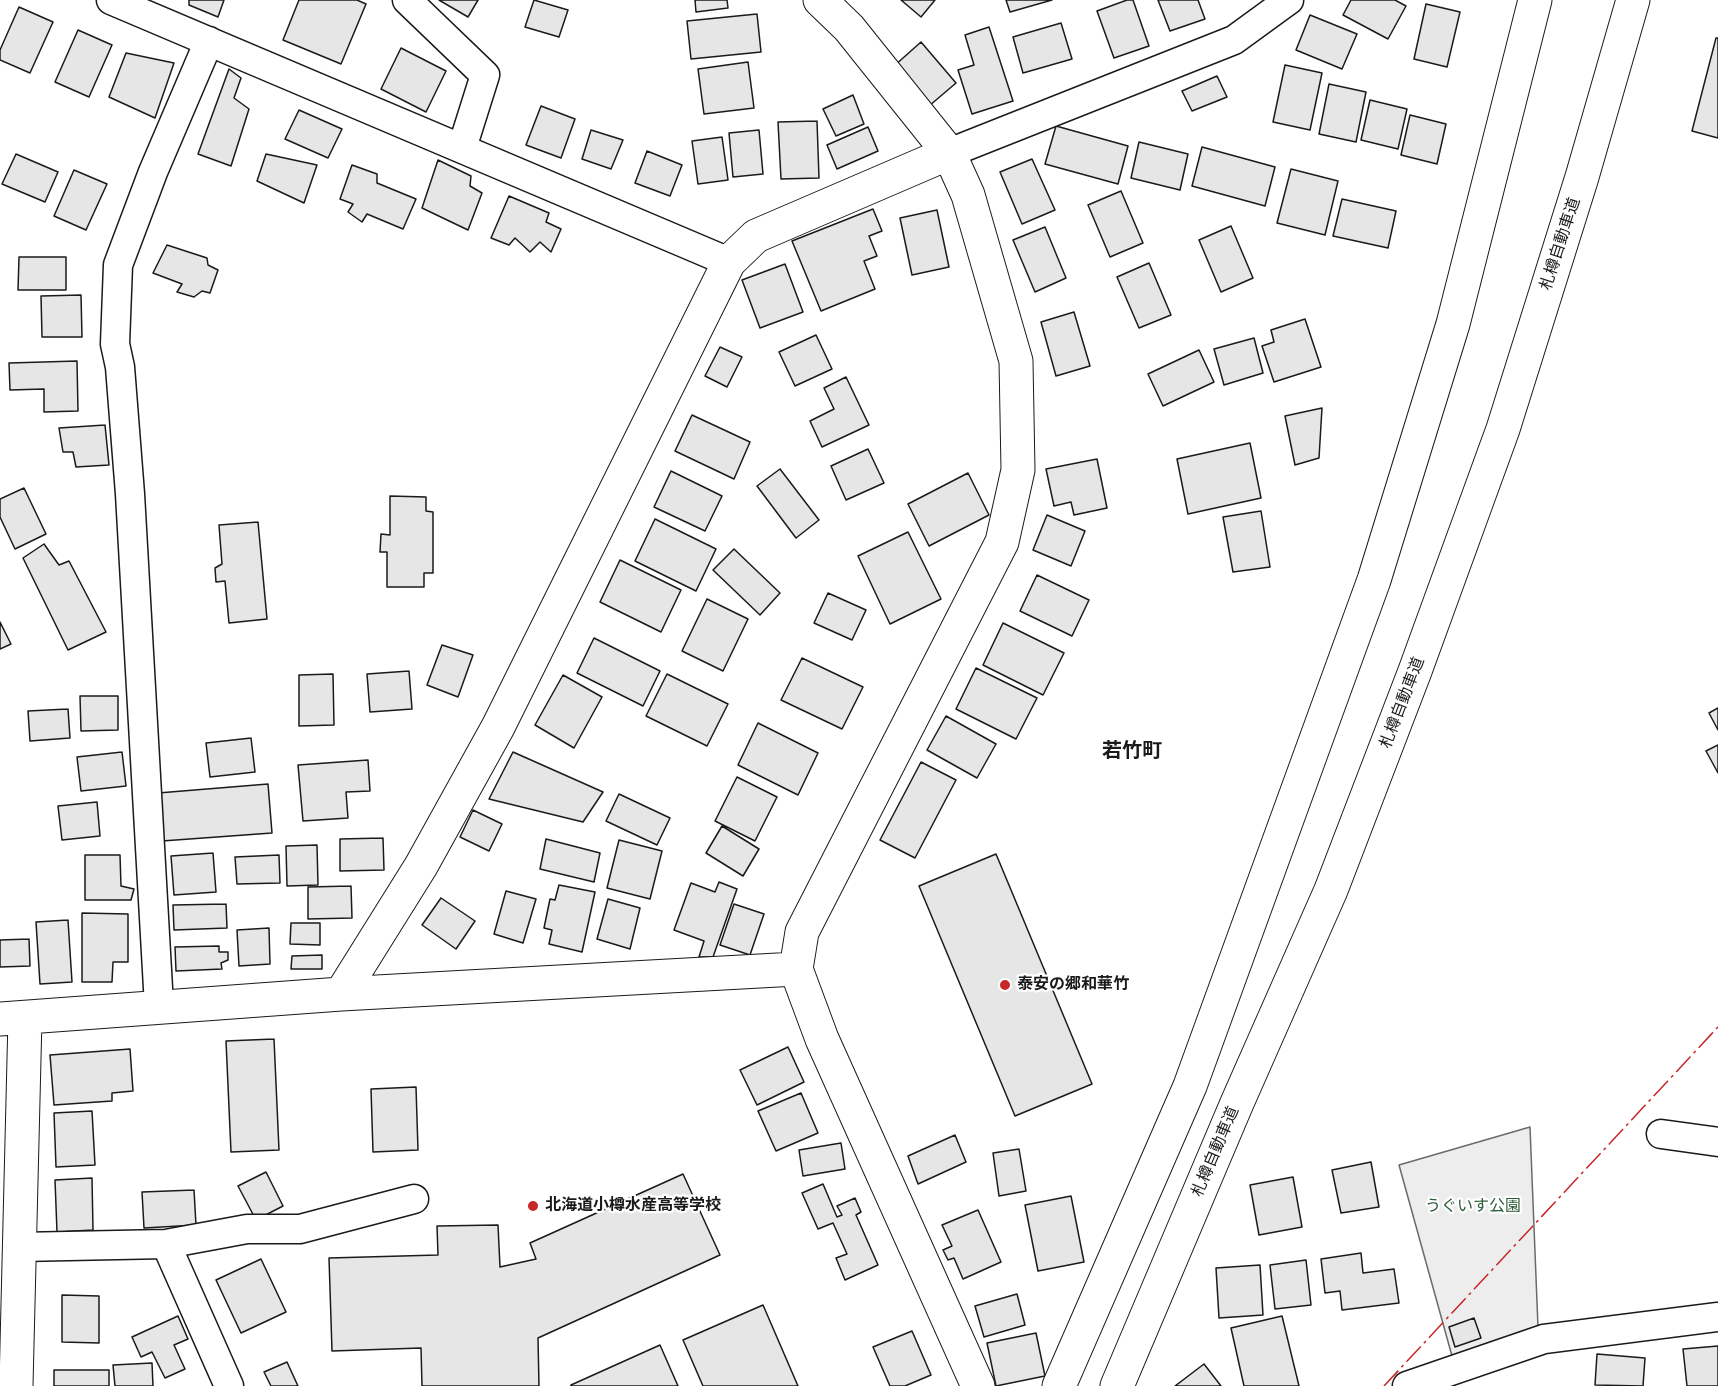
<!DOCTYPE html>
<meta charset="utf-8">
<style>
body{margin:0}
canvas{display:block;background:#fff}
</style>
<canvas width="1718" height="1386"></canvas>
<script>
const g = document.querySelector('canvas').getContext('2d');
g.lineJoin = 'round';
function fillPath(path, color) {
  g.fillStyle = color;
  g.fill(path, 'evenodd');
}
function poly(rows) {
  const path = new Path2D();
  for (const r of rows) {
    path.moveTo(r[0], r[1]);
    for (let i = 2; i < r.length; i += 2) path.lineTo(r[i], r[i + 1]);
  }
  return path;
}
function stroke(path, color, width, dash) {
  g.strokeStyle = color;
  g.lineWidth = width;
  g.lineCap = dash ? 'butt' : 'round';
  g.setLineDash(dash || []);
  g.stroke(path);
}
function write(font, color, halo, rows, align = 'center') {
  g.font = font + ' "Sofia Sans Condensed","Noto Sans JP",sans-serif';
  g.lineWidth = 4.5;
  g.setLineDash([]);
  g.textBaseline = 'middle';
  g.strokeStyle = halo;
  g.fillStyle = color;
  for (const [text, x, y, turn = 0] of rows) {
    g.save();
    g.translate(x, y);
    g.rotate((+turn || 0) * Math.PI / 180);
    g.textAlign = isNaN(turn) ? turn : align;
    if (halo) g.strokeText(text, 0, 0);
    g.fillText(text, 0, 0);
    g.restore();
  }
}
const built = poly([
 [1530,1127,1538,1327,1452,1356,1399,1165,1530,1127]
]);
fillPath(built, '#ededed');
stroke(built, '#6a6a6a', 1.5);
const building = poly([
 [189,0,224,0,218,17,189,5,189,0],
 [299,0,357,0,366,4,341,64,283,40,299,0],
 [439,0,478,0,468,17,439,0],
 [534,0,568,10,559,37,525,27,534,0],
 [695,0,727,0,728,8,696,12,695,0],
 [901,0,935,0,921,17,901,0],
 [1006,0,1052,0,1010,12,1006,0],
 [1127,0,1133,0,1149,46,1114,58,1097,11,1127,0],
 [1158,0,1198,0,1205,19,1170,31,1158,0],
 [1351,0,1395,0,1406,6,1388,39,1343,15,1351,0],
 [1426,4,1460,12,1447,67,1414,59,1426,4],
 [19,7,53,22,30,73,0,60,0,50,19,7],
 [757,14,761,52,691,59,687,21,757,14],
 [1310,15,1357,34,1342,69,1296,50,1310,15],
 [1061,23,1072,59,1023,73,1013,37,1061,23],
 [989,27,1013,101,972,114,958,70,974,65,965,35,989,27],
 [78,30,112,45,89,97,55,82,78,30],
 [1716,38,1718,38,1718,138,1692,131,1716,38],
 [921,42,956,83,929,106,894,66,921,42],
 [401,48,446,71,426,112,381,89,401,48],
 [126,53,174,63,155,118,109,97,126,53],
 [748,62,754,108,704,114,698,69,748,62],
 [1285,65,1322,73,1310,130,1273,122,1285,65],
 [229,69,241,78,234,98,249,109,231,166,198,154,229,69],
 [1217,76,1227,97,1192,111,1182,91,1217,76],
 [1329,84,1366,92,1356,142,1319,134,1329,84],
 [853,95,864,124,836,136,823,109,853,95],
 [1370,100,1407,109,1398,149,1361,140,1370,100],
 [541,106,575,119,561,158,526,145,541,106],
 [299,110,342,129,328,158,285,139,299,110],
 [1410,115,1446,124,1437,164,1401,155,1410,115],
 [817,121,819,178,781,179,778,122,817,121],
 [1056,126,1128,146,1118,184,1045,164,1056,126],
 [868,127,878,151,837,169,827,145,868,127],
 [591,130,623,140,611,169,582,159,591,130],
 [759,130,763,174,733,177,729,133,759,130],
 [722,137,728,180,698,184,692,141,722,137],
 [1139,142,1188,154,1180,190,1131,178,1139,142],
 [1202,147,1275,167,1265,206,1192,186,1202,147],
 [647,151,682,165,670,196,635,183,647,151],
 [16,154,58,172,45,202,2,184,16,154],
 [266,154,317,165,304,203,257,181,266,154],
 [1032,159,1055,210,1022,224,1000,172,1032,159],
 [438,160,471,176,470,186,482,193,468,230,422,208,438,160],
 [352,165,377,174,377,183,416,199,403,229,367,214,362,222,348,212,353,204,340,199,352,165],
 [1291,169,1338,181,1325,235,1277,223,1291,169],
 [74,170,107,184,86,230,54,216,74,170],
 [1121,191,1143,243,1110,257,1088,205,1121,191],
 [509,196,549,213,546,222,561,229,551,252,540,242,530,252,515,238,509,245,491,238,509,196],
 [1342,199,1396,211,1388,248,1333,236,1342,199],
 [873,209,882,231,869,236,877,256,864,261,875,289,821,311,792,241,873,209],
 [937,210,949,267,912,275,900,218,937,210],
 [1231,226,1253,278,1221,292,1199,240,1231,226],
 [1045,227,1066,278,1035,292,1013,240,1045,227],
 [167,245,207,258,208,265,218,270,210,293,202,291,194,297,177,292,182,284,153,273,167,245],
 [19,257,66,257,66,290,18,290,19,257],
 [1149,263,1171,315,1139,328,1117,277,1149,263],
 [785,264,803,312,760,328,742,280,785,264],
 [81,295,82,337,42,337,41,296,81,295],
 [1074,312,1090,366,1056,376,1041,322,1074,312],
 [1305,319,1321,367,1274,382,1262,346,1274,342,1271,330,1305,319],
 [816,335,832,369,795,386,779,352,816,335],
 [1254,338,1263,373,1224,385,1214,349,1254,338],
 [720,347,742,357,727,387,705,376,720,347],
 [1199,350,1214,382,1163,406,1148,374,1199,350],
 [77,361,78,411,44,412,44,389,10,390,9,363,77,361],
 [846,377,869,425,822,447,810,421,834,409,824,388,846,377],
 [1322,408,1319,458,1295,465,1285,416,1322,408],
 [692,415,750,442,734,479,675,451,692,415],
 [105,425,109,465,76,467,73,452,63,452,59,428,105,425],
 [1250,443,1261,498,1188,514,1177,459,1250,443],
 [868,449,884,483,846,500,831,466,868,449],
 [1097,459,1107,508,1074,515,1071,502,1054,506,1046,469,1097,459],
 [780,469,819,520,796,538,757,486,780,469],
 [671,471,722,496,705,531,654,507,671,471],
 [968,473,989,515,929,546,908,504,968,473],
 [24,488,46,534,15,549,0,517,0,499,24,488],
 [390,496,426,497,426,511,433,512,433,573,424,573,424,587,387,587,387,552,380,552,381,534,390,535,390,496],
 [1261,511,1270,567,1233,572,1223,517,1261,511],
 [1047,515,1085,531,1071,566,1033,550,1047,515],
 [655,519,716,549,696,591,635,561,655,519],
 [258,522,267,619,229,623,225,581,216,582,215,568,222,564,219,525,258,522],
 [908,532,941,599,890,624,858,556,908,532],
 [44,544,59,565,69,561,106,632,68,650,23,558,44,544],
 [734,549,780,593,760,615,713,570,734,549],
 [620,560,681,590,661,632,600,602,620,560],
 [1037,575,1089,600,1072,636,1020,611,1037,575],
 [828,593,866,610,852,640,814,623,828,593],
 [707,599,748,619,723,671,682,651,707,599],
 [0,622,11,644,0,649,0,622],
 [1003,623,1064,653,1043,695,983,665,1003,623],
 [594,638,660,671,643,706,577,673,594,638],
 [442,645,473,655,458,697,427,685,442,645],
 [802,658,863,687,842,729,781,700,802,658],
 [976,668,1037,698,1016,739,956,709,976,668],
 [409,671,412,709,370,712,367,674,409,671],
 [333,674,334,725,299,726,299,675,333,674],
 [667,674,728,704,707,746,646,716,667,674],
 [563,675,602,697,574,748,535,725,563,675],
 [80,696,118,696,118,730,81,731,80,696],
 [1718,708,1718,730,1709,713,1718,708],
 [68,709,70,738,30,741,28,711,68,709],
 [946,716,996,744,977,778,927,750,946,716],
 [758,723,818,753,798,795,738,765,758,723],
 [251,738,255,772,210,777,206,743,251,738],
 [1718,745,1718,773,1706,751,1718,745],
 [122,752,126,786,81,791,77,757,122,752],
 [513,752,603,792,583,822,489,799,513,752],
 [368,760,370,791,346,792,348,818,303,821,298,765,368,760],
 [921,762,956,780,915,858,880,840,921,762],
 [737,777,777,797,755,841,715,821,737,777],
 [268,784,272,833,162,841,158,793,268,784],
 [619,794,670,818,657,845,606,821,619,794],
 [97,802,100,836,62,840,58,806,97,802],
 [473,810,502,824,489,851,460,837,473,810],
 [722,826,759,849,743,876,706,853,722,826],
 [383,838,384,870,340,871,340,839,383,838],
 [546,839,600,853,594,882,540,869,546,839],
 [619,840,662,851,650,899,607,888,619,840],
 [317,845,318,885,287,886,286,846,317,845],
 [213,853,216,892,174,895,171,856,213,853],
 [996,854,1092,1084,1015,1116,919,886,996,854],
 [85,855,120,855,121,886,134,889,131,900,85,900,85,855],
 [279,855,280,883,237,884,235,857,279,855],
 [719,882,737,889,713,957,699,957,704,941,674,930,691,883,715,892,719,882],
 [559,885,595,892,582,952,549,944,552,930,544,928,550,899,555,900,559,885],
 [351,886,352,918,308,919,308,887,351,886],
 [506,891,536,899,523,943,494,934,506,891],
 [441,898,475,921,456,949,422,925,441,898],
 [608,899,640,908,630,949,597,939,608,899],
 [226,904,227,928,174,930,173,905,226,904],
 [734,904,764,914,750,955,720,945,734,904],
 [82,913,128,914,128,962,113,962,112,982,82,982,82,913],
 [68,920,72,982,40,984,36,922,68,920],
 [291,923,320,923,320,945,290,944,291,923],
 [269,928,270,964,239,966,237,930,269,928],
 [29,939,30,966,0,967,0,940,29,939],
 [219,946,219,952,228,952,228,960,221,963,222,969,176,971,175,947,219,946],
 [322,955,322,969,291,969,292,956,322,955],
 [274,1039,279,1150,231,1152,226,1041,274,1039],
 [788,1047,804,1082,757,1105,740,1070,788,1047],
 [130,1049,133,1091,112,1093,112,1101,54,1105,50,1055,130,1049],
 [416,1087,418,1150,373,1152,371,1089,416,1087],
 [801,1093,818,1133,776,1151,758,1111,801,1093],
 [92,1111,95,1165,56,1167,54,1113,92,1111],
 [955,1135,966,1162,918,1184,908,1156,955,1135],
 [841,1143,845,1169,803,1176,799,1150,841,1143],
 [1019,1149,1026,1191,999,1196,993,1153,1019,1149],
 [1371,1162,1379,1207,1341,1213,1332,1170,1371,1162],
 [266,1172,283,1206,256,1220,238,1186,266,1172],
 [683,1174,720,1255,538,1338,539,1386,422,1386,421,1348,332,1351,329,1258,438,1255,437,1226,498,1225,500,1267,536,1259,530,1243,683,1174],
 [1293,1177,1302,1227,1259,1235,1250,1185,1293,1177],
 [92,1178,93,1230,57,1232,55,1180,92,1178],
 [823,1184,837,1217,842,1215,837,1206,855,1198,861,1212,856,1215,878,1265,845,1280,836,1258,847,1254,833,1223,818,1229,802,1193,823,1184],
 [194,1190,196,1225,144,1228,142,1192,194,1190],
 [1071,1196,1084,1262,1038,1271,1025,1205,1071,1196],
 [978,1210,1001,1262,963,1279,954,1258,948,1260,943,1250,952,1246,942,1225,978,1210],
 [1361,1253,1363,1273,1394,1269,1399,1303,1342,1310,1340,1291,1325,1293,1321,1259,1361,1253],
 [261,1259,286,1312,241,1333,216,1280,261,1259],
 [1306,1260,1311,1305,1275,1309,1270,1265,1306,1260],
 [1260,1265,1263,1315,1219,1318,1216,1268,1260,1265],
 [1017,1294,1025,1325,984,1337,975,1306,1017,1294],
 [62,1295,99,1296,99,1343,62,1342,62,1295],
 [763,1305,798,1386,703,1386,683,1340,763,1305],
 [178,1316,188,1339,174,1345,185,1369,165,1378,152,1352,141,1357,132,1337,178,1316],
 [1282,1316,1299,1386,1244,1386,1231,1328,1282,1316],
 [1474,1318,1481,1338,1455,1347,1449,1327,1474,1318],
 [912,1331,931,1375,905,1386,890,1386,873,1347,912,1331],
 [1036,1333,1045,1376,996,1386,987,1343,1036,1333],
 [660,1345,678,1386,571,1386,571,1385,660,1345],
 [1718,1346,1718,1386,1687,1386,1683,1349,1718,1346],
 [1597,1354,1645,1358,1643,1386,1595,1385,1597,1354],
 [287,1362,298,1386,271,1386,264,1372,287,1362],
 [152,1363,153,1386,115,1386,113,1365,152,1363],
 [1204,1364,1221,1386,1175,1386,1204,1364],
 [54,1370,109,1370,109,1386,54,1386,54,1370]
]);
fillPath(building, '#e6e6e6');
stroke(building, '#1a1a1a', 1.5);
const minor = poly([
 [111,0,729,262],
 [407,0,485,75,462,148],
 [949,153,1234,40,1289,0],
 [159,1006,130,494,120,367,115,344,118,265,153,172,209,41],
 [1661,1134,1718,1142],
 [166,1244,229,1386],
 [19,1247,166,1244,247,1229,300,1229,414,1199],
 [1407,1386,1544,1339,1718,1317]
]);
const tertiary = poly([
 [820,0,849,28,949,153,968,195,1016,361,1018,470,1002,542,802,932,796,969,822,1039,978,1386],
 [341,994,421,866,498,727,729,262,756,236,949,153],
 [0,1019,341,994,796,969],
 [16,1386,25,1018]
]);
const motorway = poly([
 [1059,1386,1190,1086,1374,580,1453,324,1535,0],
 [1117,1386,1237,1103,1331,890,1415,671,1503,429,1582,177,1633,0]
]);
stroke(minor, '#1a1a1a', 31);
stroke(tertiary, '#1a1a1a', 35);
stroke(motorway, '#1a1a1a', 35);
stroke(minor, '#fff', 28);
stroke(tertiary, '#fff', 33);
stroke(motorway, '#fff', 33);
stroke(poly([
 [1384,1386,1718,1027]
]), '#c62828', 1.5, [21, 4.5, 3, 4.5]);
for (const [x, y, r, color] of [
 [1005,985,6,"#c62828"],
 [533,1206,6,"#c62828"]
]) {
  const dot = new Path2D();
  dot.arc(x, y, r, 0, 2 * Math.PI);
  g.fillStyle = color;
  g.fill(dot);
  stroke(dot, '#fff', 2);
}
write('16px', '#1a1a1a', '#fff', [
 ["札樽自動車道",1561,244,-72],
 ["札樽自動車道",1403,703,-69],
 ["札樽自動車道",1216,1152,-67]
]);
write('bold 16px', '#1a1a1a', '#fff', [
 ["泰安の郷和華竹",1017,985],
 ["北海道小樽水産高等学校",545,1206]
], 'left');
write('16px', '#2b5a34', '#fff', [
 ["うぐいす公園",1473,1207]
]);
write('bold 20px', '#1a1a1a', '#fff', [
 ["若竹町",1132,752]
]);
</script>
